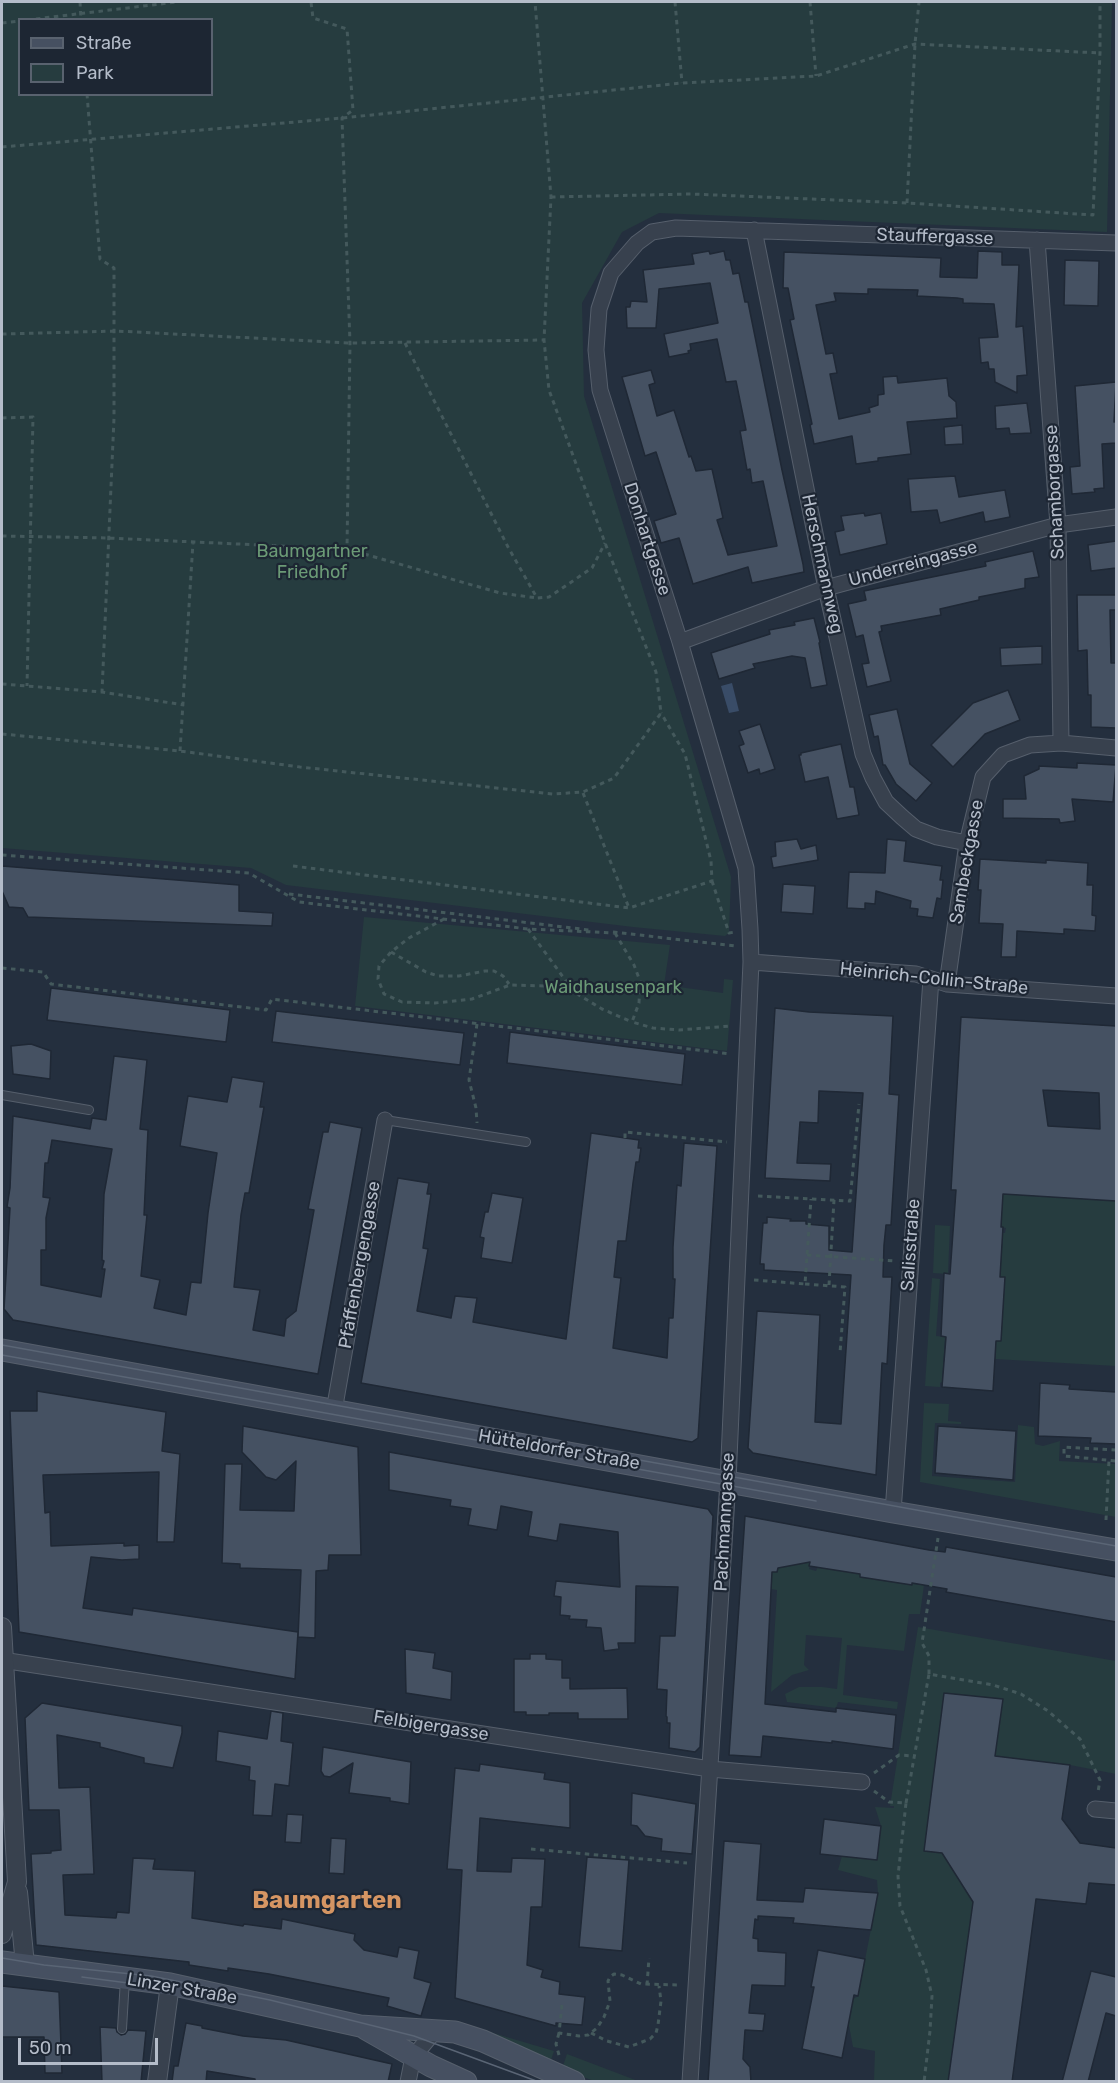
<!DOCTYPE html>
<meta charset="utf-8">
<style>
body{margin:0}
#map{position:relative;width:1118px;height:2083px;overflow:hidden;background:#242f3e;font-family:Rubik,sans-serif}
canvas{display:block}
.frame{position:absolute;inset:0;border:3px solid #b4bcc9;pointer-events:none}
.legend{position:absolute;left:18px;top:18px;width:195px;height:78px;box-sizing:border-box;background:#1d2633;border:2px solid #59626f;margin:0;padding:8px 10px;list-style:none;font-size:18px;color:#b4bcc9}
.legend li{display:flex;align-items:center;gap:12px;height:30px}
.legend b{width:30px;border:2px solid #59626f}
.scale{position:absolute;left:18px;top:2038px;width:140px;height:27px;box-sizing:border-box;border:3px solid #b4bcc9;border-top:0;padding-left:8px;font-size:18px;line-height:21px;white-space:nowrap;color:#b4bcc9;-webkit-text-stroke:4px #1d2633;paint-order:stroke}
</style>
<div id="map">
<canvas width="1118" height="2083"></canvas>
<div class="frame"></div>
<ul class="legend">
<li><b style="height:8px;background:#465061"></b>Straße</li>
<li><b style="height:16px;background:#263c3f"></b>Park</li>
</ul>
<div class="scale">50 m</div>
</div>
<script>
const g = document.querySelector('canvas').getContext('2d');
g.lineJoin = 'round';
function fillPath(path, color) {
  g.fillStyle = color;
  g.fill(path, 'evenodd');
}
function poly(rows) {
  const path = new Path2D();
  for (const r of rows) {
    path.moveTo(r[0], r[1]);
    for (let i = 2; i < r.length; i += 2) path.lineTo(r[i], r[i + 1]);
  }
  return path;
}
function stroke(path, color, width, dash) {
  g.strokeStyle = color;
  g.lineWidth = width;
  g.lineCap = dash ? 'butt' : 'round';
  g.setLineDash(dash || []);
  g.stroke(path);
}
function write(font, color, halo, rows, align = 'center') {
  g.font = font + ' Rubik,sans-serif';
  g.lineWidth = 4.5;
  g.setLineDash([]);
  g.textBaseline = 'middle';
  g.strokeStyle = halo;
  g.fillStyle = color;
  for (const [text, x, y, turn = 0] of rows) {
    g.save();
    g.translate(x, y);
    g.rotate((+turn || 0) * Math.PI / 180);
    g.textAlign = isNaN(turn) ? turn : align;
    if (halo) g.strokeText(text, 0, 0);
    g.fillText(text, 0, 0);
    g.restore();
  }
}
fillPath(poly([
 [2,2,1112,2,1107,232,659,213,622,232,582,303,584,396,731,877,729,933,725,936,633,927,286,885,251,868,2,848],
 [20,20,212,20,212,94,20,94],
 [364,917,670,945,664,985,723,993,724,979,733,980,727,1051,355,1006],
 [1003,1194,1116,1201,1116,1366,995,1359,996,1340,1001,1341,1005,1278,1000,1279,1003,1233,1005,1233,1006,1228,1001,1227],
 [935,1225,950,1226,948,1274,933,1273],
 [932,1278,940,1279,936,1336,945,1337,942,1382,940,1383,940,1387,925,1386],
 [924,1403,949,1404,948,1421,961,1422,961,1424,935,1423,932,1476,1015,1482,1018,1425,1034,1427,1035,1444,1043,1446,1060,1441,1059,1461,1116,1464,1116,1517,920,1482],
 [811,1559,809,1569,816,1571,818,1567,828,1569,829,1563,860,1574,899,1583,924,1585,920,1614,909,1614,904,1651,847,1645,843,1695,898,1702,897,1709,838,1702,836,1708,787,1702,785,1694,799,1687,822,1687,837,1689,842,1638,806,1635,804,1665,809,1670,792,1675,771,1692,777,1590,771,1589,772,1572,777,1572,778,1567],
 [918,1627,1116,1661,1116,1774,1070,1765,995,1756,944,1693,924,1851,942,1853,973,1902,948,2081,874,2081,875,2051,853,2047,845,2004,858,1996,878,1893,877,1880,838,1870,842,1856,877,1860,881,1826,875,1807,894,1808,894,1806,890,1806],
 [449,2020,554,2051,550,2063,446,2021],
 [567,2054,638,2081,594,2081,562,2069]
]), '#263c3f');
fillPath(poly([
 [732,683,739,711,729,713,721,686]
]), '#394c67');
const building = poly([
 [709,251,710,254,724,251,726,260,730,260,733,274,739,273,745,302,748,302,782,470,803,564,804,572,752,583,748,567,693,584,679,538,661,543,654,521,676,514,656,452,645,456,622,377,651,370,655,383,649,385,657,416,674,410,689,457,691,456,696,471,712,469,723,518,717,520,728,555,777,546,763,481,752,483,750,469,747,470,740,431,746,430,736,381,726,382,717,339,690,344,691,350,688,351,689,353,669,357,664,334,718,323,710,283,659,289,656,328,627,328,626,307,630,307,631,301,647,302,643,270,694,264,692,254,709,251],
 [978,251,1002,252,1002,265,1019,265,1016,327,1023,326,1027,375,1017,376,1017,393,995,382,994,369,989,369,988,362,981,363,979,338,998,337,994,304,963,303,963,299,957,298,917,296,918,290,868,289,868,294,834,293,836,301,816,305,826,354,833,353,837,373,830,374,839,419,870,412,869,408,878,405,878,395,884,394,883,377,897,376,898,383,947,378,949,396,956,402,957,418,907,422,911,454,878,458,878,461,856,464,852,436,814,444,810,425,812,424,790,320,794,319,788,288,783,288,784,252,941,258,940,277,977,278,978,251],
 [1065,260,1099,261,1098,306,1064,305,1065,260],
 [1116,382,1114,422,1116,421,1116,443,1102,444,1104,488,1094,489,1095,492,1072,494,1070,467,1080,466,1075,386,1116,382],
 [1027,403,1031,433,1010,434,1009,428,996,429,995,406,1027,403],
 [962,425,963,444,945,445,944,427,962,425],
 [955,476,959,497,1005,490,1010,517,985,522,983,512,940,523,937,510,911,512,908,479,955,476],
 [864,513,865,516,881,513,887,544,840,555,835,532,844,530,841,516,864,513],
 [1116,541,1116,568,1091,571,1088,545,1116,541],
 [1033,551,1039,577,1025,579,1025,588,979,597,979,600,940,609,941,615,881,626,882,631,879,632,891,681,867,687,862,664,869,663,863,635,856,637,848,604,866,600,864,591,986,566,985,562,1033,551],
 [1077,595,1116,595,1116,610,1110,610,1111,663,1116,663,1116,728,1091,727,1091,695,1088,695,1087,650,1078,651,1077,595],
 [814,618,820,642,819,643,827,685,811,688,805,658,792,656,753,664,755,668,719,679,711,653,770,634,769,630,795,625,794,622,814,618],
 [1042,646,1042,664,1001,666,1000,648,1042,646],
 [1008,690,1020,720,985,734,953,767,931,745,973,703,1008,690],
 [897,709,910,764,932,783,916,801,896,784,885,765,883,765,878,736,874,737,869,715,897,709],
 [760,724,775,769,760,774,759,769,748,773,739,746,744,744,739,731,760,724],
 [841,744,850,787,854,787,859,815,837,819,828,777,805,782,799,755,801,755,801,753,841,744],
 [1077,763,1116,765,1113,802,1072,799,1075,821,1060,823,1059,819,1003,818,1003,799,1026,799,1024,776,1039,769,1039,766,1077,768,1077,763],
 [797,839,801,849,816,845,818,860,773,868,771,857,776,856,775,842,797,839],
 [887,839,906,841,904,861,942,866,940,880,943,880,941,899,937,898,933,918,917,916,918,909,910,908,911,901,876,891,875,904,865,903,865,909,847,908,849,872,885,873,887,839],
 [980,859,1046,863,1046,860,1088,863,1087,885,1093,885,1092,915,1096,916,1095,931,1064,929,1064,934,1017,931,1016,957,1001,957,1003,924,979,923,981,890,978,890,980,859],
 [2,866,239,885,239,911,273,913,272,926,28,917,23,908,9,907,2,891,2,866],
 [783,884,815,886,813,914,781,912,783,884],
 [51,988,230,1010,226,1042,47,1020,51,988],
 [775,1008,809,1012,893,1016,889,1094,899,1095,891,1225,886,1225,884,1245,883,1277,892,1277,887,1364,882,1363,876,1475,753,1453,748,1448,757,1311,820,1315,815,1422,841,1424,851,1275,764,1270,764,1264,760,1264,763,1223,767,1223,767,1217,791,1219,790,1221,806,1221,806,1224,829,1226,829,1250,852,1252,863,1093,819,1091,818,1123,800,1122,797,1163,831,1164,830,1181,765,1178,775,1008],
 [276,1011,464,1033,460,1065,272,1042,276,1011],
 [961,1017,1116,1026,1116,1201,1003,1194,1001,1227,1003,1227,1000,1277,1005,1277,1001,1341,996,1341,993,1391,942,1387,946,1337,941,1336,944,1273,950,1274,956,1190,951,1190,961,1017],
 [1043,1090,1099,1093,1100,1129,1048,1126,1043,1090],
 [510,1032,685,1054,682,1085,507,1063,510,1032],
 [31,1044,51,1051,50,1079,13,1074,11,1046,31,1044],
 [114,1056,147,1060,140,1129,148,1130,144,1215,147,1215,141,1276,160,1280,154,1308,186,1315,191,1282,201,1283,208,1213,217,1153,180,1146,188,1096,227,1102,232,1077,264,1082,260,1107,264,1107,249,1193,245,1193,241,1215,234,1287,260,1290,253,1330,284,1336,286,1319,296,1311,314,1210,308,1209,323,1132,328,1132,330,1122,362,1128,318,1374,13,1320,4,1309,10,1208,7,1207,10,1188,13,1116,90,1129,92,1118,106,1120,114,1056],
 [52,1140,112,1149,104,1194,102,1260,104,1261,102,1269,105,1269,101,1297,41,1285,41,1250,46,1250,46,1218,50,1198,43,1197,45,1163,48,1163,52,1140],
 [591,1133,639,1140,638,1148,641,1148,639,1162,636,1162,633,1183,626,1241,618,1241,614,1277,621,1278,613,1348,667,1358,669,1318,673,1318,675,1279,673,1279,673,1247,677,1185,681,1186,684,1143,717,1146,698,1438,692,1442,361,1383,398,1178,429,1183,427,1194,431,1194,423,1248,428,1249,417,1311,451,1318,455,1296,477,1298,473,1322,566,1339,591,1133],
 [492,1193,523,1198,512,1263,481,1258,484,1238,480,1237,485,1212,488,1212,492,1193],
 [1040,1383,1070,1385,1069,1389,1116,1392,1116,1444,1090,1443,1091,1438,1038,1436,1040,1383],
 [37,1391,166,1412,162,1451,180,1454,174,1542,157,1542,159,1472,43,1475,45,1513,50,1512,51,1546,124,1543,124,1546,139,1545,139,1559,122,1560,91,1557,83,1608,132,1615,133,1608,298,1632,295,1679,19,1632,10,1411,37,1411,37,1391],
 [243,1426,358,1447,361,1555,329,1555,328,1570,316,1571,315,1638,298,1637,301,1570,240,1568,240,1564,222,1563,225,1464,242,1464,240,1510,294,1511,296,1461,276,1480,266,1477,242,1452,243,1426],
 [938,1426,1016,1431,1013,1480,935,1473,938,1426],
 [389,1452,708,1509,713,1516,700,1747,695,1752,669,1748,670,1723,667,1723,667,1717,666,1716,667,1690,657,1689,660,1636,675,1636,678,1587,636,1586,635,1643,618,1643,619,1649,604,1651,601,1628,586,1627,587,1620,569,1619,570,1616,560,1615,561,1597,554,1596,556,1581,620,1587,618,1532,560,1524,557,1541,528,1536,532,1512,501,1506,497,1530,468,1525,471,1509,450,1506,451,1500,389,1490,389,1452],
 [745,1516,929,1550,945,1552,946,1547,1116,1577,1116,1622,946,1592,947,1589,912,1583,912,1585,860,1577,860,1574,809,1566,810,1562,778,1568,777,1572,772,1572,765,1704,836,1712,836,1708,896,1715,893,1749,832,1741,832,1743,763,1736,761,1757,729,1755,745,1516],
 [405,1649,435,1653,433,1668,452,1672,451,1700,406,1693,405,1649],
 [530,1654,546,1654,546,1659,562,1660,562,1678,570,1678,570,1689,627,1688,628,1719,578,1719,578,1713,549,1713,549,1715,526,1715,526,1712,514,1712,514,1659,530,1659,530,1654],
 [944,1693,1003,1699,995,1756,1070,1765,1062,1819,1080,1843,1116,1848,1116,1885,1089,1883,1086,1904,1036,1899,1012,2082,948,2082,973,1902,942,1853,924,1851,944,1693],
 [42,1703,182,1726,182,1733,173,1768,144,1763,144,1758,100,1747,100,1743,57,1735,59,1788,90,1787,94,1874,63,1875,65,1915,116,1918,117,1912,129,1913,133,1858,155,1859,153,1869,195,1871,192,1918,243,1926,244,1924,281,1929,282,1919,355,1934,354,1940,364,1950,397,1957,399,1947,419,1951,414,1978,431,1983,421,2016,387,2006,389,1998,269,1974,228,1968,228,1971,189,1965,189,1962,36,1945,31,1854,51,1853,51,1851,61,1850,59,1810,29,1810,25,1718,42,1703],
 [271,1711,283,1713,281,1741,293,1743,289,1786,275,1784,272,1816,253,1815,255,1781,249,1780,250,1767,216,1761,218,1731,267,1739,271,1711],
 [323,1747,411,1762,409,1804,390,1801,390,1798,349,1793,353,1763,330,1777,324,1776,321,1771,323,1747],
 [480,1764,545,1773,544,1779,570,1783,570,1828,480,1818,477,1871,511,1872,512,1858,545,1859,542,1907,531,1907,527,1965,543,1970,541,1977,560,1982,559,1994,585,1997,582,2025,556,2023,556,2026,455,1998,462,1870,447,1869,455,1768,479,1771,480,1764],
 [632,1793,696,1804,692,1854,661,1851,662,1839,645,1836,637,1826,631,1825,632,1793],
 [287,1814,303,1815,301,1843,285,1842,287,1814],
 [824,1819,881,1826,877,1860,820,1854,824,1819],
 [331,1838,346,1839,344,1874,329,1873,331,1838],
 [724,1841,761,1844,757,1900,803,1902,805,1888,878,1893,871,1930,793,1923,794,1918,758,1916,758,1920,755,1919,753,1938,758,1939,758,1951,786,1953,785,1986,752,1985,749,2013,765,2014,763,2031,745,2030,743,2059,750,2067,751,2082,708,2082,724,1841],
 [587,1857,629,1860,622,1951,579,1947,587,1857],
 [818,1950,865,1959,858,1996,854,1995,842,2058,802,2049,814,1987,811,1987,818,1950],
 [1091,1971,1116,1977,1116,2016,1106,2013,1088,2082,1062,2082,1091,1971],
 [2,1986,59,1992,62,2073,45,2073,44,2037,2,2037,2,1986],
 [186,2023,202,2026,202,2028,243,2036,286,2040,392,2064,388,2082,255,2082,255,2079,207,2071,206,2082,172,2082,174,2066,178,2066,186,2023],
 [100,2027,116,2028,117,2032,121,2035,125,2034,128,2030,146,2031,141,2082,102,2082,100,2027]
]);
fillPath(building, '#455162');
stroke(building, '#1f2835', 1.5);
const service = poly([
 [2,1095,89,1110],
 [385,1120,526,1142],
 [122,2029,125,1979]
]);
const minor = poly([
 [754,230,826,588,863,754,873,778,886,802,902,817,916,829,937,837,967,843],
 [1037,240,1058,525,1061,743],
 [680,642,826,588,1058,525,1116,517],
 [751,962,916,974,947,984,1116,996],
 [947,984,967,843,983,777,1003,755,1030,745,1061,743,1116,748],
 [334,1411,385,1120],
 [893,1512,931,979],
 [2,1660,710,1769,862,1782],
 [1095,1809,1116,1811],
 [408,2082,413,2057,434,2032],
 [690,2082,728,1481,751,962,750,929,746,868,680,642,600,390,596,350,599,309,611,273,637,243,652,232,676,228,1116,243]
]);
const tertiary = poly([
 [2,1627,17,1882,2,1934],
 [18,1892,25,1965],
 [157,2082,170,1984]
]);
const secondary = poly([
 [2,1350,893,1512,1116,1550],
 [2,1962,170,1984,360,2026,455,2032,483,2041,574,2082],
 [366,2029,431,2066,466,2082]
]);
stroke(service, '#565f6c', 10);
stroke(minor, '#565f6c', 17);
stroke(tertiary, '#565f6c', 20);
stroke(secondary, '#565f6c', 23);
stroke(poly([
 [80,2,81,20],
 [675,2,682,83],
 [810,2,816,76],
 [27,20,177,2],
 [2,23,20,21],
 [87,94,100,259,114,268,114,418,102,692],
 [2,147,342,118,682,83,816,76,915,44,1100,53],
 [551,197,691,194,907,203,1093,215,1100,53,1100,2],
 [907,203,915,44,919,2],
 [2,334,116,331,350,343,544,340],
 [405,343,508,547,537,598,549,597,592,568,605,543],
 [2,418,33,417,27,686],
 [2,536,108,538,347,549,350,343,342,118,353,110,347,29,313,18,311,2],
 [347,549,500,593,537,598],
 [2,684,102,692,184,705],
 [2,734,180,751,300,767,553,794,583,792,614,778,661,713,656,672,605,543,549,390,544,340,551,197,535,2],
 [180,751,193,542],
 [583,793,629,908],
 [2,855,249,873,299,902,528,929,615,933],
 [293,866,629,908,712,881,711,861,685,754,661,713],
 [712,881,729,933,735,932],
 [289,894,589,930],
 [444,919,409,938,391,952,379,966,378,979,384,994,402,1002,435,1003,472,999,510,985,544,986,574,992],
 [528,929,574,992,602,1009,632,1022],
 [613,932,735,946],
 [615,933,634,965,640,981,639,1003,632,1022,653,1028,679,1030,731,1026],
 [391,952,426,972,438,976,459,976,485,971,494,971,503,976,509,984],
 [2,968,43,972,51,984,266,1010,272,999,731,1054],
 [477,1024,469,1080,476,1108,477,1123],
 [625,1138,625,1132,727,1142],
 [758,1196,850,1201,859,1104],
 [807,1255,896,1261],
 [754,1280,805,1284,811,1199],
 [805,1284,845,1287,840,1353],
 [829,1285,834,1200],
 [1116,1450,1064,1447,1064,1456,1116,1461],
 [1106,1520,1109,1460],
 [929,1674,929,1656,922,1643,938,1538],
 [874,1773,899,1755,914,1756],
 [874,1791,889,1802,906,1803,898,1876,900,1906,926,1970,932,1996,930,2031,924,2082],
 [906,1803,929,1674,993,1685,1021,1694,1048,1711,1080,1739,1100,1780,1098,1792],
 [531,1849,687,1863],
 [647,1985,649,1958],
 [562,2005,559,2033,579,2036,588,2035,597,2028,604,2017,610,2001,608,1981,610,1977,614,1974,622,1975,641,1984,680,1985],
 [591,2033,607,2041,629,2047,650,2039,656,2033,658,2025,661,2001,659,1986],
 [559,2055,556,2044,559,2033]
]), '#44595c', 3, [4.5, 4.5]);
stroke(service, '#38414e', 8);
stroke(minor, '#38414e', 15);
stroke(tertiary, '#38414e', 18);
stroke(secondary, '#465061', 21);
stroke(poly([
 [2,1345,1116,1546],
 [2,1355,816,1501],
 [2,1958,44,1965,151,1976,270,2000,414,2036,539,2082],
 [82,1977,174,1989]
]), '#5a6575', 1.5);
write('18px', '#b4bcc9', '#1d2633', [
 ["Stauffergasse",935,237,2],
 ["Schamborgasse",1055,492,-93],
 ["Donhartgasse",647,539,72],
 ["Herschmannweg",822,564,78],
 ["Underreingasse",913,564,-15],
 ["Sambeckgasse",967,862,-80],
 ["Heinrich-Collin-Straße",934,979,6],
 ["Salisstraße",911,1245,-86],
 ["Pfaffenbergengasse",360,1265,-80],
 ["Hütteldorfer Straße",559,1450,10],
 ["Pachmanngasse",725,1522,-87],
 ["Felbigergasse",431,1726,9],
 ["Linzer Straße",182,1989,10]
]);
write('18px', '#6b9a76', '#1d2633', [
 ["Baumgartner",312,552],
 ["Friedhof",312,573],
 ["Waidhausenpark",613,988]
]);
write('bold 24px', '#d59563', '#1d2633', [
 ["Baumgarten",327,1901]
]);
</script>
